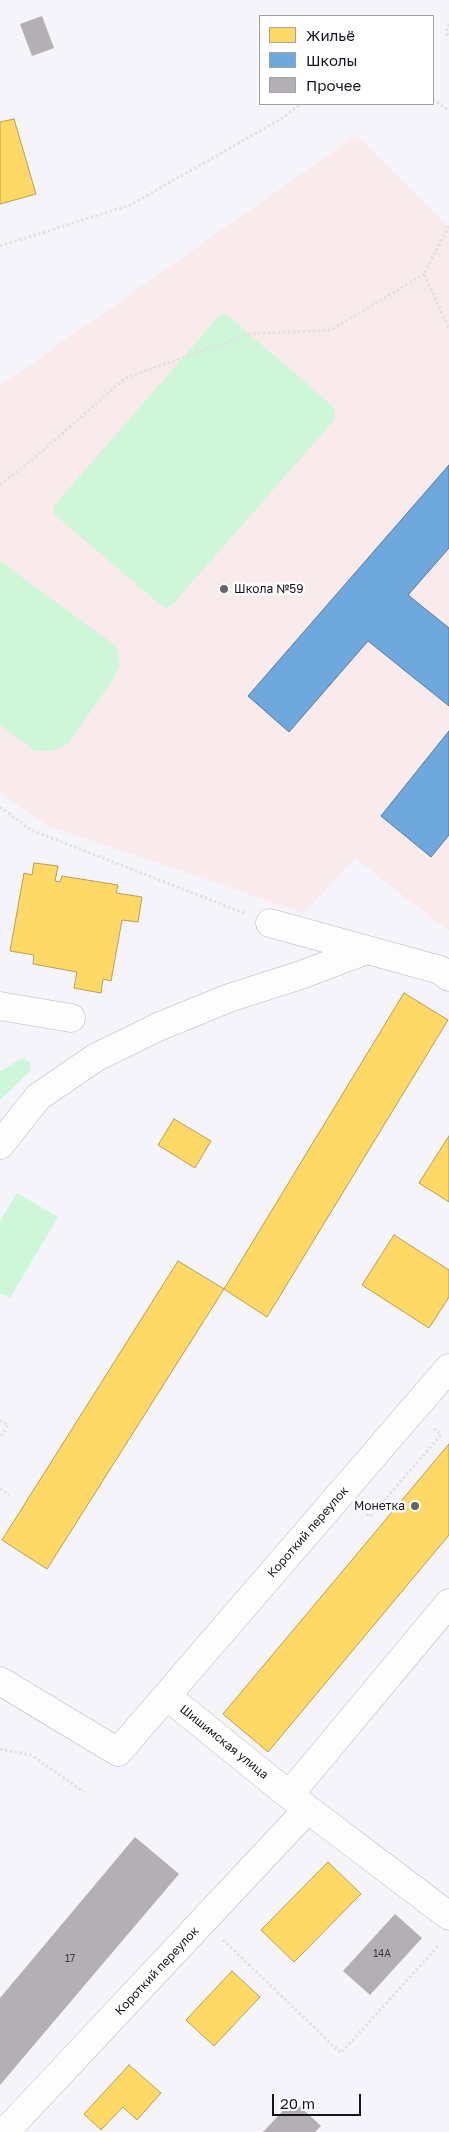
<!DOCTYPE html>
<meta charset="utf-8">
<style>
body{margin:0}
#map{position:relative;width:449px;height:2132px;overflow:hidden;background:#f5f4fa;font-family:"Golos Text",sans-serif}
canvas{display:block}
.legend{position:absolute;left:259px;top:15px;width:175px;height:90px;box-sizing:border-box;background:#fff;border:1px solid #a2a1a5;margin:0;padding:6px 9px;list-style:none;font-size:15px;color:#16141d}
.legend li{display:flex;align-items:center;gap:10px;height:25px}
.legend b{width:25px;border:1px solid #a2a1a5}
.scale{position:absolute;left:272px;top:2094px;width:89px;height:22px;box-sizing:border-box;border:2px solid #16141d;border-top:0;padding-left:6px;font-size:15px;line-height:18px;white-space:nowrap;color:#16141d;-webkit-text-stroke:4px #fff;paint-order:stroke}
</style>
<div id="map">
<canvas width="449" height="2132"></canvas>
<ul class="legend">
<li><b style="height:14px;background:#ffd966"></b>Жильё</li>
<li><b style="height:14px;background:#6fa8dc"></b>Школы</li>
<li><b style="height:14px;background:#b3afb4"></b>Прочее</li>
</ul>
<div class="scale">20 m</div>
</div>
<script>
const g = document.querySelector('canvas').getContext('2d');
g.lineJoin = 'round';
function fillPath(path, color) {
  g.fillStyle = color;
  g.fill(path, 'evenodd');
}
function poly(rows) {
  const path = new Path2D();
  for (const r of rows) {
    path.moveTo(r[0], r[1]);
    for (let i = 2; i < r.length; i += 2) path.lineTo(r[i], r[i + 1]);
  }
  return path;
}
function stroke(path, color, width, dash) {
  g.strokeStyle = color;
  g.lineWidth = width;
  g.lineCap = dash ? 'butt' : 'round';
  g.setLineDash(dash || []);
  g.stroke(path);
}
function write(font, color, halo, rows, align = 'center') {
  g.font = font + ' "Golos Text",sans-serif';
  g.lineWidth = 5;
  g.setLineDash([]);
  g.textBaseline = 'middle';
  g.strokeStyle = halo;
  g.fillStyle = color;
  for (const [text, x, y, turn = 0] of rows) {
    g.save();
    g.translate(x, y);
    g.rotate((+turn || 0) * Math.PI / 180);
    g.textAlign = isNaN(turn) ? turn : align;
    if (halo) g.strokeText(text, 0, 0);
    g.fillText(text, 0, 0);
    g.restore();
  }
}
fillPath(poly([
 [357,135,449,228,449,931,355,858,304,913,48,826,0,792,0,386]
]), '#f9eaeb');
fillPath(poly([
 [223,314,227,315,334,407,335,419,172,605,167,608,163,607,54,514,54,506,219,316],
 [0,561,117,647,120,664,114,678,68,744,52,751,35,751,0,725],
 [23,1058,30,1063,31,1070,0,1100,0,1071],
 [17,1193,58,1217,10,1298,0,1293,0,1221]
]), '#cef7d9');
const homes = poly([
 [14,119,36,194,0,204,0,122,14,119],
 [34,863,58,866,55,881,60,882,62,876,118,885,116,893,142,897,138,922,122,920,111,981,103,979,101,993,74,988,77,972,33,964,34,955,10,951,24,873,32,875,34,863],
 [404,993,448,1020,267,1317,224,1289,404,993],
 [174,1119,211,1141,195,1168,158,1145,174,1119],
 [449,1136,449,1202,419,1183,449,1136],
 [394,1235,449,1270,449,1297,429,1328,362,1285,394,1235],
 [178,1261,224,1289,47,1569,2,1540,178,1261],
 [449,1444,449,1535,268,1752,223,1714,449,1444],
 [328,1862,361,1894,294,1962,261,1930,328,1862],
 [232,1971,260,1997,214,2046,186,2020,232,1971],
 [129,2065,161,2093,137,2120,123,2107,101,2130,84,2114,129,2065]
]);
fillPath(homes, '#ffd966');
stroke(homes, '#b99e50', 1);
const schools = poly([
 [449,465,449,548,408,595,449,628,449,706,368,641,289,732,248,696,449,465],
 [449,731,449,835,431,857,381,816,449,731]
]);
fillPath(schools, '#6fa8dc');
stroke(schools, '#547ca3', 1);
fillPath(poly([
 [42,16,54,48,32,56,20,24],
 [135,1837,179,1874,0,2085,0,1998],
 [395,1914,422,1938,370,1995,343,1971],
 [293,2100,321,2126,315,2132,263,2132]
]), '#b3afb4');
const minor = poly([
 [270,923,440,970,449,977],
 [0,1006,71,1018],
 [0,1145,38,1097,95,1058,158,1027,229,998,301,975,367,950],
 [0,1681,118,1752,449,1368],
 [168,1697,289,1795,449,1916],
 [289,1795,449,1603],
 [5,2132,308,1809]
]);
stroke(minor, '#b7b5bc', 29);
stroke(poly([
 [449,24,446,32,449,37],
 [433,99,449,111],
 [449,226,424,274,449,328],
 [0,246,130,205,281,119,301,104],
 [0,485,45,449,125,378,250,334,331,330,424,274],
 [0,807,31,830,244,913],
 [0,1420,8,1425,0,1438],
 [0,1489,10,1495],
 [363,1511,370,1517,441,1435,434,1429],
 [0,1749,31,1755,84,1792],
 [223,1940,341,2053,440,1944]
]), '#e1e0e2', 3, [2.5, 2.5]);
stroke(minor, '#fefdfe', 28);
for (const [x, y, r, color] of [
 [224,589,5,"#64626a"],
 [415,1506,5,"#64626a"]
]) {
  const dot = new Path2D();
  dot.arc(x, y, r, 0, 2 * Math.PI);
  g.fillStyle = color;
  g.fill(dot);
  stroke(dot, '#fff', 2);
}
write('10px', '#3d3b43', null, [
 ["14А",382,1954],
 ["17",70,1959]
]);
write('12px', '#16141d', '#fff', [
 ["Школа №59",234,589],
 ["Монетка",405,1506,"right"]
], 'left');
write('12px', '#16141d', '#fff', [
 ["Короткий переулок",308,1532,-49],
 ["Шишимская улица",224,1742,39],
 ["Короткий переулок",157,1971,-47]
]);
</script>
